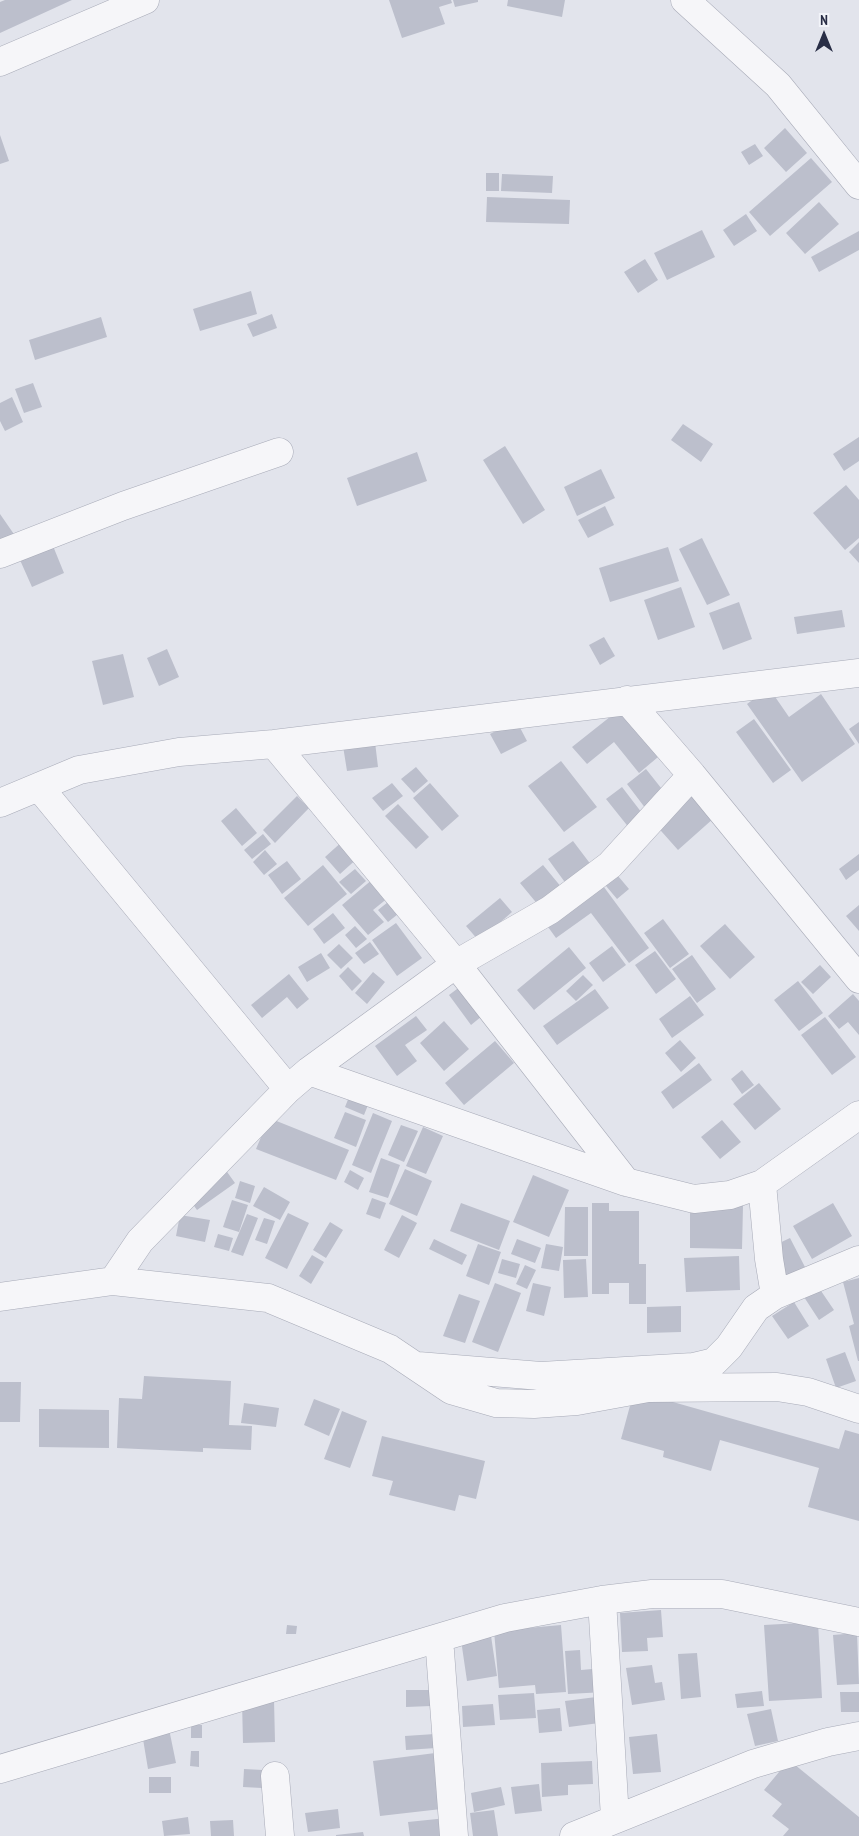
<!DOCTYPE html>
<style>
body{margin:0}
#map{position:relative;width:859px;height:1836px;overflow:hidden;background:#e2e4ec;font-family:"PT Sans Narrow",sans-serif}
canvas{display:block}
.north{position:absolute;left:799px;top:10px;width:50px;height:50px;-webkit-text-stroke:4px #f2f4f9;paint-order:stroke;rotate:0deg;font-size:14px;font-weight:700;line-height:20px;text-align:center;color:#292e46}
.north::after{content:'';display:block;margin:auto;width:18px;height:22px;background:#292e46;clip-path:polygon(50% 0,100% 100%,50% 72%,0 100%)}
</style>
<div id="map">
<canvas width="859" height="1836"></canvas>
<div class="north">N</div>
</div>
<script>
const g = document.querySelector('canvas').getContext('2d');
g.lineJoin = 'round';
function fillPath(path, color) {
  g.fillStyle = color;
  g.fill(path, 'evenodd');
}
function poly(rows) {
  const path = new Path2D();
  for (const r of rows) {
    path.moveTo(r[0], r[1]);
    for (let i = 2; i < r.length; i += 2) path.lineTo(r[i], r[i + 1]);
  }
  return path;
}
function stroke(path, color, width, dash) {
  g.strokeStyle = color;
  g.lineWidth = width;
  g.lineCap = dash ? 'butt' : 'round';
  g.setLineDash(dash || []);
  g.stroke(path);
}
fillPath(poly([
 [5,0,72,0,0,33,0,2],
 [389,0,451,0,452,3,439,7,445,24,402,38],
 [453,0,478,0,478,2,455,7],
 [508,0,565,0,562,17,507,6],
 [785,128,807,153,786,172,764,148],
 [0,135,9,161,0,164],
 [755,144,763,156,749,165,741,152],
 [811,158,832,182,770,236,749,212],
 [486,173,499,173,499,191,486,191],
 [502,174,553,176,552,193,501,191],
 [487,197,570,200,569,224,486,222],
 [819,202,839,224,805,254,786,233],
 [746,214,757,231,734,246,723,230],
 [702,230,715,257,667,280,654,253],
 [859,231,859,250,819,272,811,257],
 [645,259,658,280,638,293,624,272],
 [251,291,257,314,200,331,193,309],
 [272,314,277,328,253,337,247,324],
 [101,317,107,337,35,360,29,340],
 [33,383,42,407,24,413,15,389],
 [12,397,23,422,5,431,0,421,0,403],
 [683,424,713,444,701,462,671,440],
 [859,437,859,461,844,471,833,454],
 [505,446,545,510,523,524,483,460],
 [417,452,427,481,357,506,347,478],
 [601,469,615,498,577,516,564,487],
 [846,485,859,500,859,538,845,550,813,513],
 [605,506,614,525,588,538,578,520],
 [0,514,18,540,0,552],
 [702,538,730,595,707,605,679,549],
 [859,542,859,563,849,552],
 [53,546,64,573,32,587,20,560],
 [668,547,679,581,610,602,599,568],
 [681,587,695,627,658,640,644,600],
 [739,602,752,639,723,650,709,613],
 [842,610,845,627,797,634,794,617],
 [604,637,615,656,600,665,589,645],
 [167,649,179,677,159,686,147,658],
 [123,654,134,697,103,705,92,661],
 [769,688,789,717,821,694,855,744,802,782,747,704],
 [625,705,664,752,639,773,614,742,587,764,572,747],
 [754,719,791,770,773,783,736,732],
 [516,720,527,741,501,754,490,734],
 [859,722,859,744,849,729],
 [375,742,378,767,347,771,343,746],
 [561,761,597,807,564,832,528,786],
 [416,767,428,781,414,793,401,779],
 [646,769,669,798,649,813,627,784],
 [392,783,403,796,383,811,372,798],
 [430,783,459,816,442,831,413,798],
 [622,787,645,817,630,829,606,799],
 [690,791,714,818,678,850,654,823],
 [297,796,309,808,275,843,263,830],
 [398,804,429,837,416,849,385,816],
 [236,808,257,833,242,846,221,821],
 [263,834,271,844,252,859,244,850],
 [345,839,360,856,340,874,325,857],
 [573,841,598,874,572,892,548,859],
 [265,850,277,864,264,875,253,862],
 [859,854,859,870,846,880,839,869],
 [287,861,301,879,282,894,268,875],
 [323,865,347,894,308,926,284,898],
 [543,865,562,888,539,906,520,883],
 [355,869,366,881,351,894,339,882],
 [613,870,629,889,617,899,601,880],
 [373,879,389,897,373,910,384,922,368,935,342,905],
 [598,879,649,948,629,963,591,913,556,938,543,920],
 [393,898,403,910,388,922,378,910],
 [500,898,512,912,479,941,466,926],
 [859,905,859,931,846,916],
 [333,913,345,928,324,944,313,929],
 [663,919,689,954,670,968,644,933],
 [396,923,422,958,397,976,372,940],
 [725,924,755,957,730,979,700,946],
 [355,926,367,939,356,948,345,935],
 [370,942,379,954,364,964,355,953],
 [339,944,353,958,341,969,327,955],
 [612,946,626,965,603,982,589,963],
 [569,947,586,968,534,1010,517,990],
 [655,951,676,979,656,994,635,965],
 [321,953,330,968,307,982,298,967],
 [692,955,716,989,697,1003,672,969],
 [820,965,831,977,813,994,801,982],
 [348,967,362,981,352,991,339,976],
 [373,972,385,982,367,1004,355,993],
 [289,974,309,999,297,1009,287,997,262,1018,251,1005],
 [583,975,593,985,576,1001,566,991],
 [798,981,823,1013,799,1031,774,1000],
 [465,983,487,1012,471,1025,449,995],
 [595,989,609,1008,557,1045,543,1026],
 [853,994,859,1001,859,1035,848,1022,839,1029,828,1016],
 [690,996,704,1015,672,1038,659,1019],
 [416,1016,427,1030,405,1045,417,1061,397,1076,375,1046],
 [825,1017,856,1057,832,1075,801,1035],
 [444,1021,469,1049,444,1071,420,1043],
 [680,1040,696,1058,681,1072,665,1053],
 [495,1041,514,1063,464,1105,445,1083],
 [699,1063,712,1080,673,1109,661,1092],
 [742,1070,754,1085,742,1094,731,1079],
 [759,1083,781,1109,755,1130,733,1104],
 [353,1087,372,1095,364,1115,345,1107],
 [345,1112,366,1120,356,1147,334,1138],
 [373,1113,392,1121,371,1173,352,1165],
 [269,1118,349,1150,336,1180,256,1149],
 [722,1120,741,1142,720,1159,701,1137],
 [401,1125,418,1131,404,1162,388,1155],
 [423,1127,443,1136,426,1174,406,1166],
 [381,1158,400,1165,388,1198,369,1192],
 [225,1169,235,1183,197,1210,187,1196],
 [405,1169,432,1181,417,1216,389,1204],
 [350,1170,364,1178,358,1190,344,1182],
 [533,1175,569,1190,549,1237,513,1222],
 [240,1181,255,1186,250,1203,235,1198],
 [264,1187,290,1202,280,1220,253,1206],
 [372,1198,386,1203,380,1219,366,1214],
 [232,1200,248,1205,239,1232,223,1227],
 [461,1203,510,1221,499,1250,450,1231],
 [592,1203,609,1203,609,1211,639,1211,639,1264,646,1264,646,1304,629,1304,629,1283,609,1283,609,1294,592,1294],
 [833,1203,852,1236,812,1259,793,1226],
 [690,1205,743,1206,742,1249,690,1248],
 [565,1207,588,1207,588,1256,564,1256],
 [288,1213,309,1223,287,1269,265,1258],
 [247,1214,258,1218,243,1256,231,1252],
 [180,1215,210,1220,205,1242,176,1236],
 [402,1215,417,1223,399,1258,384,1250],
 [264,1218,275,1221,267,1244,255,1240],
 [330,1222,343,1230,326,1258,313,1250],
 [218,1234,233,1238,229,1251,214,1247],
 [790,1238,805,1267,786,1276,771,1247],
 [434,1239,467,1255,462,1265,429,1249],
 [517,1239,541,1248,535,1263,511,1254],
 [478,1244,501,1252,489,1285,466,1276],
 [546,1244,563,1247,559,1271,541,1268],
 [312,1255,324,1262,311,1284,299,1276],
 [739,1256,740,1290,686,1292,684,1258],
 [502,1259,520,1264,516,1278,498,1273],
 [586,1259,588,1297,564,1298,563,1260],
 [525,1265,536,1270,527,1289,516,1284],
 [859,1278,859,1361,858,1361,849,1326,854,1324,843,1282],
 [495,1283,521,1293,498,1352,472,1342],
 [533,1283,551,1287,544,1316,526,1311],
 [819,1288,834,1310,819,1320,804,1297],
 [459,1294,480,1301,465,1343,443,1336],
 [794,1302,809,1326,788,1339,772,1316],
 [681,1306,681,1332,647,1333,647,1307],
 [845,1352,856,1381,836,1388,826,1359],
 [144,1376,231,1381,229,1425,252,1426,251,1450,203,1448,203,1452,117,1448,119,1398,142,1399],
 [0,1382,21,1382,20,1422,0,1422],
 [634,1391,839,1449,845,1430,859,1434,859,1521,808,1507,819,1468,720,1440,711,1471,663,1457,664,1451,621,1439],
 [314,1399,340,1409,329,1436,304,1425],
 [244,1403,279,1408,276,1427,241,1423],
 [39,1409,109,1410,109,1448,39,1447],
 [342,1411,367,1421,350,1468,324,1459],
 [382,1436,485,1461,476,1499,459,1495,455,1511,389,1495,393,1481,372,1476],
 [661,1610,663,1637,647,1638,648,1651,622,1652,620,1613],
 [818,1622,822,1698,769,1701,764,1625],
 [287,1625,297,1626,296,1634,286,1634],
 [561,1625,566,1692,536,1694,535,1685,499,1688,494,1631],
 [857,1633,859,1684,837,1685,833,1635],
 [491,1636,497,1676,467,1681,461,1640],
 [580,1650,581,1670,604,1668,605,1692,568,1694,565,1651],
 [697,1653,701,1697,681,1699,678,1654],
 [652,1665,655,1683,662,1682,665,1700,632,1705,626,1668],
 [406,1690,431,1690,431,1706,406,1707],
 [762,1691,764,1706,737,1708,735,1694],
 [840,1692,859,1692,859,1712,841,1712],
 [534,1693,536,1718,500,1720,498,1695],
 [604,1696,607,1722,569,1727,565,1701],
 [274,1700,275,1742,243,1743,242,1701],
 [493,1704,495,1725,463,1727,462,1706],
 [560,1708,562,1731,539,1733,537,1710],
 [771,1709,778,1741,755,1746,747,1714],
 [191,1725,202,1725,202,1738,191,1738],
 [169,1729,176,1763,148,1769,142,1733],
 [435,1734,436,1748,406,1750,405,1736],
 [657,1734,661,1772,633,1774,629,1737],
 [191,1751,199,1751,199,1767,190,1766],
 [443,1752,450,1808,380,1816,373,1761],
 [789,1760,859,1817,859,1836,783,1836,789,1829,772,1816,782,1804,764,1790],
 [592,1761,593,1784,568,1785,568,1795,542,1797,541,1763],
 [244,1769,263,1770,262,1788,243,1787],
 [149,1777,171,1777,171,1793,149,1793],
 [539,1784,542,1811,515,1814,511,1787],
 [501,1787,505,1805,474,1812,471,1793],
 [338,1809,340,1828,308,1832,305,1813],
 [494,1810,498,1836,473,1836,470,1813],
 [188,1817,190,1834,164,1836,162,1821],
 [447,1818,449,1836,410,1836,408,1822],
 [233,1820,234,1836,211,1836,210,1821],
 [363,1832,364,1836,336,1836,336,1835]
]), '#bcbfcc');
const minor = poly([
 [685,0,778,85,859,185],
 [0,62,145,0],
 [0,554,123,506,279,452],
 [627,700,692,775,859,979],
 [274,744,456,964,626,1182,694,1199,730,1195,762,1184,859,1115],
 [39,787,288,1089],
 [0,803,79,770,179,752,274,744,859,673],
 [309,1071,626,1182],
 [762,1184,769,1259,775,1295],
 [113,1281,140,1241,288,1089,309,1071,456,964,550,910,610,865,692,775],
 [0,1297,113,1281,268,1298,390,1349,451,1390,496,1403,534,1404,577,1401,648,1388,777,1387,808,1392,859,1409],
 [418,1366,541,1376,693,1367,714,1362,729,1347,756,1308,775,1295,859,1260],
 [602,1600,615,1818],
 [439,1638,454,1836],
 [0,1769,505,1618,602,1600,652,1594,722,1594,859,1622],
 [275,1776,280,1836],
 [574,1836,753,1764,828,1742,859,1736]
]);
stroke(minor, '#a7aab7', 29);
stroke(minor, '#f6f6f9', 28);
</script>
